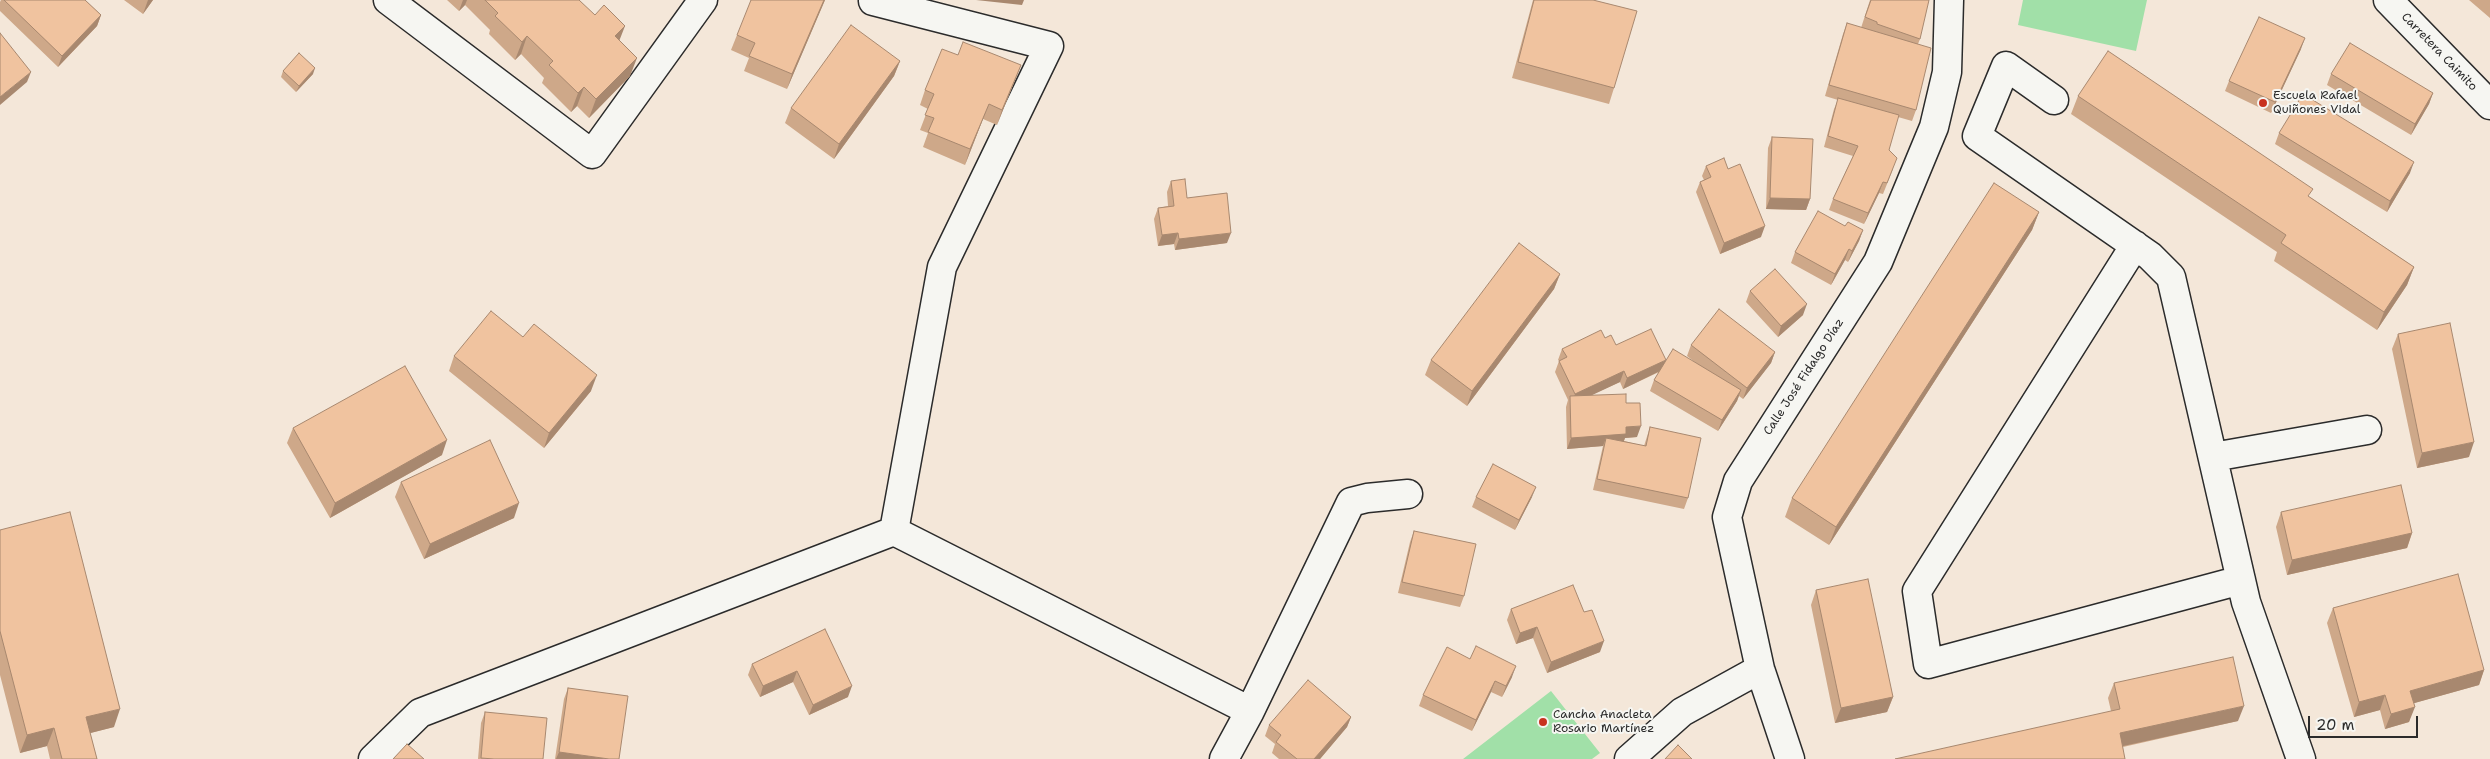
<!DOCTYPE html>
<meta charset="utf-8">
<style>
body{margin:0}
#map{position:relative;width:2490px;height:759px;overflow:hidden;background:#f4e7d9;font-family:"Shantell Sans",sans-serif}
canvas{display:block}
.scale{position:absolute;left:2308px;top:716px;width:110px;height:22px;box-sizing:border-box;border:2px solid #2b2b2b;border-top:0;padding-left:6px;font-size:15px;line-height:18px;white-space:nowrap;color:#2b2b2b;-webkit-text-stroke:4px #f6f6f2;paint-order:stroke}
</style>
<div id="map">
<canvas width="2490" height="759"></canvas>
<div class="scale">20 m</div>
</div>
<script>
const g = document.querySelector('canvas').getContext('2d');
g.lineJoin = 'round';
function fillPath(path, color) {
  g.fillStyle = color;
  g.fill(path, 'evenodd');
}
function poly(rows) {
  const path = new Path2D();
  for (const r of rows) {
    path.moveTo(r[0], r[1]);
    for (let i = 2; i < r.length; i += 2) path.lineTo(r[i], r[i + 1]);
  }
  return path;
}
function stroke(path, color, width, dash) {
  g.strokeStyle = color;
  g.lineWidth = width;
  g.lineCap = dash ? 'butt' : 'round';
  g.setLineDash(dash || []);
  g.stroke(path);
}
function write(font, color, halo, rows, align = 'center') {
  g.font = font + ' "Shantell Sans",sans-serif';
  g.lineWidth = 4;
  g.setLineDash([]);
  g.textBaseline = 'middle';
  g.strokeStyle = halo;
  g.fillStyle = color;
  for (const [text, x, y, turn = 0] of rows) {
    g.save();
    g.translate(x, y);
    g.rotate((+turn || 0) * Math.PI / 180);
    g.textAlign = isNaN(turn) ? turn : align;
    if (halo) g.strokeText(text, 0, 0);
    g.fillText(text, 0, 0);
    g.restore();
  }
}
fillPath(poly([
 [2023,0,2147,0,2136,51,2018,25],
 [1551,691,1600,753,1592,759,1463,759]
]), '#a1e0a8');
const minor = poly([
 [388,0,592,154,703,0],
 [873,1,1049,46,942,267,894,531],
 [2054,100,2006,66,1977,136,2150,256,2171,277,2246,602,2301,759],
 [2135,245,1917,591,1928,664,2241,580],
 [2213,457,2367,430],
 [373,759,420,713,894,531,1250,711],
 [1224,759,1250,711,1351,502,1367,498,1408,494],
 [1629,759,1682,712,1760,669],
 [1790,759,1760,669,1727,517,1738,481,1878,262,1934,127,1947,72,1949,0]
]);
const tertiary = poly([
 [2388,0,2490,105]
]);
stroke(minor, '#2b2b2b', 31);
stroke(tertiary, '#2b2b2b', 31);
stroke(minor, '#f6f6f2', 28);
stroke(tertiary, '#f6f6f2', 28);
fillPath(poly([
 [1,0,85,0,101,15,97,26,58,67,0,11,0,2],
 [124,0,153,0,143,14],
 [447,0,579,0,620,41,630,76,589,118,577,106,571,112,542,83,544,78,521,54,515,60,489,34,490,30,465,5,459,11],
 [825,0,787,89,744,71,749,58,731,50,737,35],
 [1533,0,1593,0,1614,88,1609,104,1512,78],
 [1870,0,1920,39,1918,44,1916,110,1912,121,1898,117,1889,150,1893,169,1883,194,1879,193,1864,224,1829,210,1833,199,1853,156,1824,147,1834,109,1838,100,1825,96,1843,34,1847,23,1861,28],
 [2469,0,2490,0,2490,18],
 [2301,49,2271,113,2225,91,2229,81],
 [958,55,1021,65,997,125,983,119,965,165,923,147,928,133,920,130,928,109,920,105,925,90],
 [900,61,894,76,834,159,785,123,791,108],
 [283,71,313,74,296,92,281,77],
 [2331,74,2433,93,2429,104,2411,135,2327,85],
 [2078,96,2310,197,2414,267,2407,285,2377,330,2274,261,2277,252,2071,114],
 [2279,133,2410,173,2387,212,2275,144],
 [1772,137,1810,199,1806,210,1766,209,1768,148],
 [1706,166,1728,169,1761,237,1720,254,1696,192,1700,182,1704,180,1702,176],
 [1171,181,1187,198,1227,243,1175,250,1174,244,1158,246,1154,219,1158,208,1168,206,1167,192],
 [2039,212,2032,230,1829,545,1785,517,1792,498],
 [1845,226,1863,230,1859,241,1848,262,1845,260,1831,285,1791,263,1795,252],
 [1560,274,1554,289,1467,406,1425,375,1431,360],
 [1750,291,1803,315,1778,337,1746,302],
 [2398,334,2469,457,2417,468,2392,349],
 [1605,338,1616,345,1665,363,1697,364,1687,356,1691,345,1775,352,1771,363,1743,399,1739,396,1737,401,1718,431,1650,391,1654,380,1659,372,1623,389,1620,382,1591,395,1626,403,1637,437,1625,438,1624,441,1644,446,1650,427,1688,498,1684,509,1593,490,1603,446,1567,449,1566,407,1568,400,1555,372,1559,361,1558,360,1562,349],
 [454,356,591,391,544,448,449,371],
 [293,428,442,455,330,518,287,443],
 [401,482,514,518,424,559,395,497],
 [1476,497,1532,497,1515,530,1472,507],
 [2281,512,2412,533,2407,548,2287,575,2276,527],
 [0,530,114,727,90,733,97,759,50,759,47,746,20,753,0,675],
 [1414,531,1464,596,1460,607,1398,593,1410,542],
 [1816,590,1893,697,1887,712,1835,723,1811,605],
 [2333,608,2484,670,2479,685,2414,703,2409,722,2385,729,2380,710,2354,717,2327,623],
 [1511,609,1600,652,1547,673,1533,638,1516,644,1507,620],
 [825,629,848,697,809,715,793,682,760,697,748,675,752,664],
 [1470,659,1512,677,1502,697,1491,692,1472,731,1419,706,1423,695],
 [2114,683,2238,721,2123,747,2111,711,2108,698],
 [568,688,619,759,555,759,564,699],
 [485,712,543,759,478,759,481,723],
 [1351,717,1347,727,1320,759,1279,759,1272,753,1275,744,1265,736,1269,725]
]), '#cea889');
fillPath(poly([
 [148,0,153,0,143,14],
 [463,0,467,0,465,5,459,11],
 [824,0,825,0,787,89,792,74],
 [976,0,1024,0,1022,5],
 [101,15,97,26,58,67,62,56],
 [625,26,618,44,615,36],
 [527,36,521,54,515,60,522,42],
 [2305,38,2301,49,2271,113,2275,102],
 [637,58,630,76,589,118,596,99],
 [900,61,894,76,834,159,839,144],
 [1021,65,997,125,1002,110],
 [315,68,313,74,296,92,299,86],
 [31,72,27,82,0,105,0,97],
 [584,87,577,106,571,112,578,93],
 [2433,93,2429,104,2411,135,2415,124],
 [989,104,983,119,965,165,970,149],
 [2414,162,2410,173,2387,212,2390,201],
 [1883,182,1879,193,1864,224,1868,213],
 [1770,198,1810,199,1806,210,1766,209],
 [2039,212,2032,230,1829,545,1836,527],
 [1765,226,1761,237,1720,254,1724,243],
 [1863,230,1859,241,1848,262,1852,251],
 [1178,233,1174,244,1158,246,1162,235],
 [1231,233,1227,243,1175,250,1179,239],
 [1849,249,1845,260,1831,285,1835,274],
 [2414,267,2407,285,2377,330,2384,312],
 [1560,274,1554,289,1467,406,1472,391],
 [1807,304,1803,315,1778,337,1781,326],
 [1775,352,1771,363,1743,399,1747,388],
 [1666,360,1662,370,1623,389,1627,378],
 [1624,371,1620,382,1571,405,1575,394],
 [597,375,591,391,544,448,549,433],
 [1741,390,1737,401,1718,431,1722,420],
 [1641,426,1637,437,1625,438,1622,445,1606,438,1603,446,1567,449,1571,438,1626,427],
 [447,440,442,455,330,518,335,503],
 [2474,442,2469,457,2417,468,2422,453],
 [1536,487,1532,497,1515,530,1519,520],
 [519,503,514,518,424,559,430,544],
 [2412,533,2407,548,2287,575,2292,560],
 [1537,627,1533,638,1516,644,1520,633],
 [1604,641,1600,652,1547,673,1551,662],
 [1516,666,1512,677,1502,697,1506,686],
 [2484,670,2479,685,2404,706,2410,691],
 [797,671,793,682,760,697,763,686],
 [1495,681,1491,692,1472,731,1476,720],
 [852,686,848,697,809,715,813,705],
 [2385,695,2380,710,2354,717,2359,702],
 [1893,697,1887,712,1835,723,1841,708],
 [2244,706,2238,721,2114,748,2120,733],
 [2415,707,2409,722,2385,729,2391,714],
 [120,709,114,727,79,736,86,717],
 [1351,717,1347,727,1320,759,1314,759],
 [54,728,47,746,20,753,27,735],
 [559,752,609,759,556,759]
]), '#a8886f');
const building = poly([
 [4,0,85,0,101,15,62,56,4,0],
 [485,0,579,0,595,15,604,5,625,26,615,36,637,58,596,99,584,87,578,93,549,65,553,61,527,36,522,42,495,16,498,13,485,0],
 [751,0,824,0,792,74,749,56,755,43,737,35,751,0],
 [1534,0,1593,0,1637,11,1614,88,1518,62,1534,0],
 [1871,0,1929,0,1920,39,1877,24,1877,22,1865,17,1871,0],
 [2259,17,2305,38,2275,102,2229,81,2259,17],
 [1847,23,1931,48,1916,110,1829,85,1847,23],
 [851,25,900,61,839,144,791,108,851,25],
 [0,33,31,72,0,97,0,33],
 [963,42,1021,65,1002,110,989,104,970,149,928,132,934,118,925,115,934,94,925,90,942,49,958,55,963,42],
 [2350,43,2433,93,2415,124,2331,74,2350,43],
 [2108,51,2313,189,2308,196,2414,267,2384,312,2281,243,2286,235,2078,96,2108,51],
 [299,53,315,68,299,86,283,71,299,53],
 [2303,94,2414,162,2390,201,2279,133,2303,94],
 [1838,98,1899,115,1889,150,1897,158,1887,183,1883,182,1868,213,1833,199,1858,146,1828,136,1838,98],
 [1772,137,1813,139,1810,199,1770,198,1772,137],
 [1724,158,1728,169,1740,164,1765,226,1724,243,1700,182,1711,177,1706,166,1724,158],
 [1185,179,1187,198,1227,193,1231,233,1179,239,1178,233,1162,235,1158,208,1174,206,1171,181,1185,179],
 [1994,183,2039,212,1836,527,1792,498,1994,183],
 [1818,211,1845,226,1848,222,1863,230,1852,251,1849,249,1835,274,1795,252,1818,211],
 [1519,243,1560,274,1472,391,1431,360,1519,243],
 [1775,269,1807,304,1781,326,1750,291,1775,269],
 [1719,309,1775,352,1747,388,1691,345,1719,309],
 [491,311,523,337,534,324,597,375,549,433,454,356,491,311],
 [2450,323,2474,442,2422,453,2398,334,2450,323],
 [1651,329,1666,360,1627,378,1624,371,1575,394,1559,361,1567,357,1562,349,1601,330,1605,338,1611,335,1616,345,1651,329],
 [1673,349,1741,390,1722,420,1654,380,1673,349],
 [405,366,447,440,335,503,293,428,405,366],
 [1626,394,1626,403,1640,403,1641,426,1626,427,1626,434,1571,438,1570,396,1626,394],
 [1650,427,1701,438,1688,498,1597,479,1606,438,1646,446,1650,427],
 [490,440,519,503,430,544,401,482,490,440],
 [1493,464,1536,487,1519,520,1476,497,1493,464],
 [2401,485,2412,533,2292,560,2281,512,2401,485],
 [70,512,120,709,86,717,97,759,62,759,54,728,27,735,0,631,0,530,70,512],
 [1414,531,1476,544,1464,596,1402,582,1414,531],
 [2458,574,2484,670,2410,691,2415,707,2391,714,2385,695,2359,702,2333,608,2458,574],
 [1868,579,1893,697,1841,708,1816,590,1868,579],
 [1573,585,1584,612,1592,610,1604,641,1551,662,1537,627,1520,633,1511,609,1573,585],
 [825,629,852,686,813,705,797,671,763,686,752,664,825,629],
 [1476,646,1516,666,1506,686,1495,681,1476,720,1423,695,1447,647,1470,659,1476,646],
 [2233,657,2244,706,2120,733,2125,759,1895,759,2120,709,2114,683,2233,657],
 [1308,680,1351,717,1314,759,1297,759,1276,742,1281,735,1269,725,1308,680],
 [568,688,628,696,619,759,609,759,559,752,568,688],
 [485,712,547,718,543,759,494,759,481,758,485,712],
 [407,744,424,759,393,759,407,744],
 [1678,745,1692,759,1665,759,1678,745]
]);
fillPath(building, '#f0c39f');
stroke(building, '#a8886f', 1);
for (const [x, y, r, color] of [
 [2263,103,5,"#c8321e"],
 [1543,722,5,"#c8321e"]
]) {
  const dot = new Path2D();
  dot.arc(x, y, r, 0, 2 * Math.PI);
  g.fillStyle = color;
  g.fill(dot);
  stroke(dot, '#f6f6f2', 2);
}
write('12px', '#2b2b2b', '#f6f6f2', [
 ["Carretera Caimito",2439,52,46],
 ["Calle José Fidalgo Díaz",1804,377,-57]
]);
write('12px', '#2b2b2b', '#f6f6f2', [
 ["Escuela Rafael",2273,96],
 ["Quiñones Vidal",2273,110],
 ["Cancha Anacleta",1553,715],
 ["Rosario Martínez",1553,729]
], 'left');
</script>
